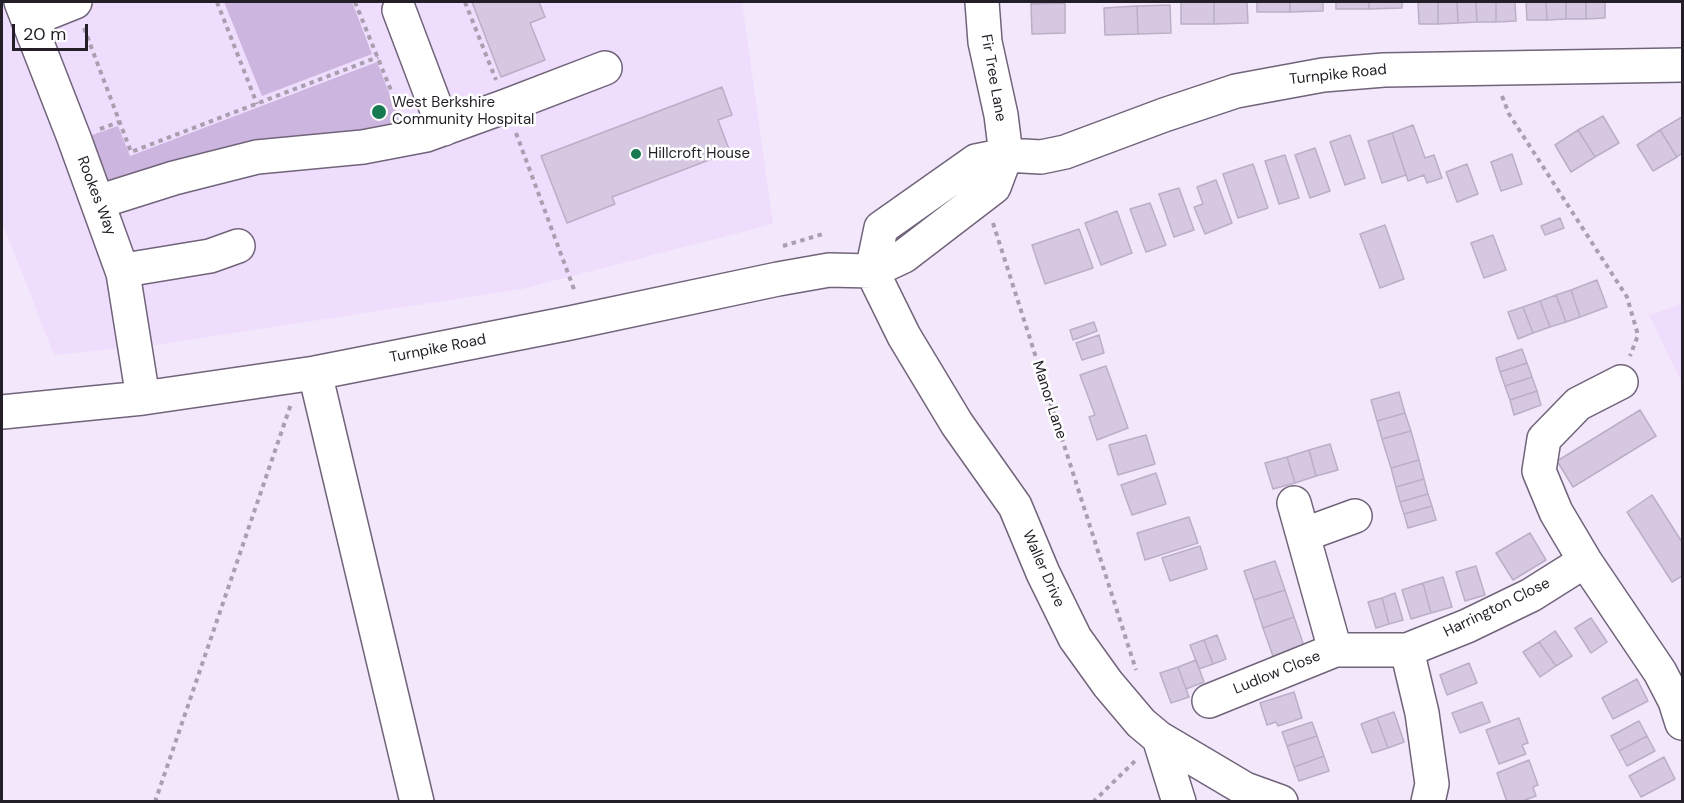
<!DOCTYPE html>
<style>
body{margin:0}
#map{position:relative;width:1684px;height:803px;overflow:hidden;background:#f3e7fc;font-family:"DM Sans",sans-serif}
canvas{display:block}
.frame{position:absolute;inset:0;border:3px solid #231e27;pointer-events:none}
.scale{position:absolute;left:12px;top:24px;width:76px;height:27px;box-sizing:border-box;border:3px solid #231e27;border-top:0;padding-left:8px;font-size:18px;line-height:21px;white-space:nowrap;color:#231e27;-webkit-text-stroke:4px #fff;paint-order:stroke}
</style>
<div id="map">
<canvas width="1684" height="803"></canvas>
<div class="frame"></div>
<div class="scale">20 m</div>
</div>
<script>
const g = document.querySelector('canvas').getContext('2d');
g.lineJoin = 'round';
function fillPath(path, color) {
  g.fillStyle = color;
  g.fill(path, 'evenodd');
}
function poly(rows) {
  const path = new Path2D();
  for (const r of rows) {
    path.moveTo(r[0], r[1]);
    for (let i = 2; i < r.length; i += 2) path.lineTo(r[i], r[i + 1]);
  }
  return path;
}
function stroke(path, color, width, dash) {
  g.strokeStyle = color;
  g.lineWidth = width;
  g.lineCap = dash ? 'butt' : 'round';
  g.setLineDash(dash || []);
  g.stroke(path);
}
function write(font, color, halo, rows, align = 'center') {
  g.font = font + ' "DM Sans",sans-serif';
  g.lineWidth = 5;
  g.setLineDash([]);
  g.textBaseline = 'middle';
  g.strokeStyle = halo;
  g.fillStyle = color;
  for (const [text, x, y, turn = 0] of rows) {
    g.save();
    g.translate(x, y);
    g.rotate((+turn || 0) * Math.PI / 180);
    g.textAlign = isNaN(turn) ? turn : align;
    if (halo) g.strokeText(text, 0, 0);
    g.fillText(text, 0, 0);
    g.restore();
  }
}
fillPath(poly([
 [2,2,742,2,773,224,522,289,155,345,54,355,2,222],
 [1682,304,1682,383,1649,315]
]), '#efddfd');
fillPath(poly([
 [224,2,352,2,372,54,262,96],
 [377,62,403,129,109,182,102,178,88,141,92,135,118,126,130,156]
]), '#ccb5de');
const building = poly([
 [472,2,539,2,545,17,530,23,545,60,501,77,472,2],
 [1031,2,1065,2,1065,3,1031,4,1031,2],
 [1181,2,1214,2,1214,24,1181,24,1181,2],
 [1214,2,1247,2,1248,23,1214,24,1214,2],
 [1257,2,1290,2,1290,12,1257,12,1257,2],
 [1290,2,1323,2,1323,11,1290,12,1290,2],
 [1336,2,1369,2,1369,9,1336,9,1336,2],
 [1369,2,1402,2,1402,8,1369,9,1369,2],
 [1418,2,1438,2,1438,24,1419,24,1418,2],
 [1438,2,1457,2,1458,23,1438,24,1438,2],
 [1457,2,1476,2,1477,22,1458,23,1457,2],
 [1476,2,1496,2,1496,22,1477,22,1476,2],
 [1496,2,1515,2,1516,21,1496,22,1496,2],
 [1526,2,1546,2,1547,20,1527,20,1526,2],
 [1546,2,1566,2,1566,19,1547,20,1546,2],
 [1566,2,1586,2,1586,19,1566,19,1566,2],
 [1586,2,1605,2,1605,18,1586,19,1586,2],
 [1065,3,1065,33,1032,34,1031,4,1065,3],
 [1170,5,1171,33,1138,34,1137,6,1170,5],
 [1137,6,1138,34,1105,35,1104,8,1137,6],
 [722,87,732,115,718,120,730,152,612,197,615,204,567,223,541,156,722,87],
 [1603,116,1619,143,1595,157,1578,130,1603,116],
 [1682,117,1682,153,1677,157,1660,130,1682,117],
 [1413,125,1425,158,1434,155,1442,178,1427,183,1424,175,1408,181,1392,133,1413,125],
 [1578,130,1595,157,1571,172,1555,145,1578,130],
 [1660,130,1677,157,1653,171,1637,145,1660,130],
 [1392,133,1406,175,1382,183,1368,141,1392,133],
 [1350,135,1365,178,1345,185,1330,142,1350,135],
 [1315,148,1330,191,1310,198,1295,155,1315,148],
 [1512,154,1522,184,1501,191,1491,162,1512,154],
 [1285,155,1299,198,1279,204,1265,161,1285,155],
 [1253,164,1268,208,1238,218,1223,174,1253,164],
 [1467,164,1478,194,1457,202,1446,172,1467,164],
 [1216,180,1232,223,1205,234,1194,207,1203,204,1197,187,1216,180],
 [1179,188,1194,230,1174,237,1159,194,1179,188],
 [1150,203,1166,245,1146,252,1130,209,1150,203],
 [1117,211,1132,253,1101,265,1085,223,1117,211],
 [1560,218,1564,228,1545,235,1541,226,1560,218],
 [1385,225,1404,279,1380,288,1360,234,1385,225],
 [1079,229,1093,268,1045,284,1032,245,1079,229],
 [1493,235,1506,270,1484,278,1471,243,1493,235],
 [1597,280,1607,307,1580,317,1571,290,1597,280],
 [1571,290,1580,317,1566,322,1556,295,1571,290],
 [1556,295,1566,322,1550,327,1540,301,1556,295],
 [1540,301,1550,327,1533,333,1523,307,1540,301],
 [1523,307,1533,333,1518,339,1508,312,1523,307],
 [1094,322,1097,331,1073,340,1070,330,1094,322],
 [1099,335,1104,353,1082,360,1076,343,1099,335],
 [1522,349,1527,363,1500,372,1496,358,1522,349],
 [1527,363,1532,377,1505,386,1500,372,1527,363],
 [1106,366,1128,428,1097,440,1089,417,1095,415,1080,375,1106,366],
 [1532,377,1537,391,1510,400,1505,386,1532,377],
 [1537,391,1541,405,1514,415,1510,400,1537,391],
 [1399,392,1405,413,1377,421,1371,400,1399,392],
 [1640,410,1656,436,1573,487,1557,461,1640,410],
 [1405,413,1411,431,1382,439,1377,421,1405,413],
 [1411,431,1419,460,1391,468,1382,439,1411,431],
 [1146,435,1155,464,1118,475,1109,445,1146,435],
 [1330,444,1338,470,1316,476,1309,450,1330,444],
 [1309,450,1316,476,1295,483,1287,457,1309,450],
 [1287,457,1295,483,1273,489,1265,463,1287,457],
 [1419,460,1424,479,1396,487,1391,468,1419,460],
 [1156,473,1166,504,1132,515,1121,485,1156,473],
 [1424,479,1428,494,1400,502,1396,487,1424,479],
 [1428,494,1432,506,1404,514,1400,502,1428,494],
 [1652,495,1682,542,1682,576,1672,582,1627,512,1652,495],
 [1432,506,1436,520,1408,528,1404,514,1432,506],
 [1189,517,1198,543,1145,560,1137,533,1189,517],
 [1530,533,1546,560,1513,580,1496,553,1530,533],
 [1200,546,1207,569,1170,581,1162,558,1200,546],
 [1275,561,1285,590,1254,600,1244,571,1275,561],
 [1476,566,1485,595,1465,601,1456,572,1476,566],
 [1443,577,1452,607,1431,613,1423,583,1443,577],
 [1423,583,1431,613,1411,619,1402,590,1423,583],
 [1285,590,1294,617,1263,628,1254,600,1285,590],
 [1395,593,1403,620,1389,624,1382,598,1395,593],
 [1382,598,1389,624,1376,628,1368,602,1382,598],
 [1294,617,1305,649,1274,659,1263,628,1294,617],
 [1591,618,1607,642,1591,653,1575,628,1591,618],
 [1555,631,1572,656,1556,666,1539,642,1555,631],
 [1217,635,1226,659,1213,664,1204,640,1217,635],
 [1204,640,1213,664,1199,669,1190,645,1204,640],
 [1539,642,1556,666,1540,677,1523,652,1539,642],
 [1196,660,1204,682,1186,689,1178,667,1196,660],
 [1469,663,1477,683,1447,695,1440,675,1469,663],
 [1178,667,1189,697,1171,703,1160,673,1178,667],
 [1637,679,1648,701,1613,719,1602,698,1637,679],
 [1294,692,1302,718,1278,726,1276,722,1267,725,1260,703,1294,692],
 [1482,702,1490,722,1460,733,1452,713,1482,702],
 [1394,712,1404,742,1388,748,1377,718,1394,712],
 [1377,718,1388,748,1372,753,1361,724,1377,718],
 [1519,718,1528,743,1522,745,1526,754,1499,764,1486,730,1519,718],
 [1639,721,1647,736,1619,751,1611,736,1639,721],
 [1312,722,1317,736,1287,746,1282,732,1312,722],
 [1317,736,1324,756,1294,767,1287,746,1317,736],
 [1647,736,1655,751,1627,766,1619,751,1647,736],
 [1324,756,1329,771,1299,781,1294,767,1324,756],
 [1664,757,1675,779,1641,797,1629,776,1664,757],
 [1529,760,1538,785,1533,787,1536,796,1520,802,1507,802,1497,773,1529,760]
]);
fillPath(building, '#d6c8e1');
stroke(building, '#bbaec6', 1.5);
const minor = poly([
 [21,2,74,138,123,273,143,398],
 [399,10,444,129],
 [34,36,37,23,45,14,75,2],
 [98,202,174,178,257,157,363,147,426,135,506,106,605,68],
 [872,271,881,228,976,161,1006,155,1041,157,1065,152,1164,115,1236,91,1323,75,1384,70,1682,65],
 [872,271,904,336,957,424,1015,506,1043,573,1075,638,1108,684,1141,723,1159,738,1245,789,1281,802],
 [123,273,137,268,210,256,238,246],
 [315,373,417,802],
 [1621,382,1578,404,1544,439,1539,471,1556,512,1585,561,1660,672,1675,701,1682,723],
 [2,412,143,398,315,373,570,323,778,279,829,270,872,271,904,256,994,187,1006,155,1001,115,985,42,982,2],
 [1303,535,1355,516],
 [1335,650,1407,650],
 [1209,701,1335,650,1294,503],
 [1159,738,1179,802],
 [1428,802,1432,784,1422,713,1407,650,1467,626,1531,595,1585,561]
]);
stroke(minor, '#71647a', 36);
stroke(poly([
 [217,2,257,104],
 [355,2,399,110],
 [465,2,496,80],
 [84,28,131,152,378,57],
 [1502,96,1509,114,1627,297,1638,335,1630,356],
 [100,129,119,122],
 [516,133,575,292],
 [993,223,1136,670],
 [783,246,823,234],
 [155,802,291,404],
 [1093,802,1136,760]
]), '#a99fb0', 4, [4.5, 4.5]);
stroke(minor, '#fff', 33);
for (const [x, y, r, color] of [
 [379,112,8,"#177a52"],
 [636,154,6,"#177a52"]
]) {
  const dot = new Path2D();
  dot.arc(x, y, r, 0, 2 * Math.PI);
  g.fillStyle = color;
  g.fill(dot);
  stroke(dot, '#fff', 2);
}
write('15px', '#231e27', '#fff', [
 ["Turnpike Road",1338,75,-6],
 ["Fir Tree Lane",993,78,80],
 ["Rookes Way",96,196,69],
 ["Turnpike Road",438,349,-11],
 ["Manor Lane",1049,400,72],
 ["Waller Drive",1043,569,66],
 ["Harrington Close",1497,608,-26],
 ["Ludlow Close",1277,673,-22]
]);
write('15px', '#231e27', '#fff', [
 ["West Berkshire",392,103],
 ["Community Hospital",392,120],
 ["Hillcroft House",648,154]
], 'left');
</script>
